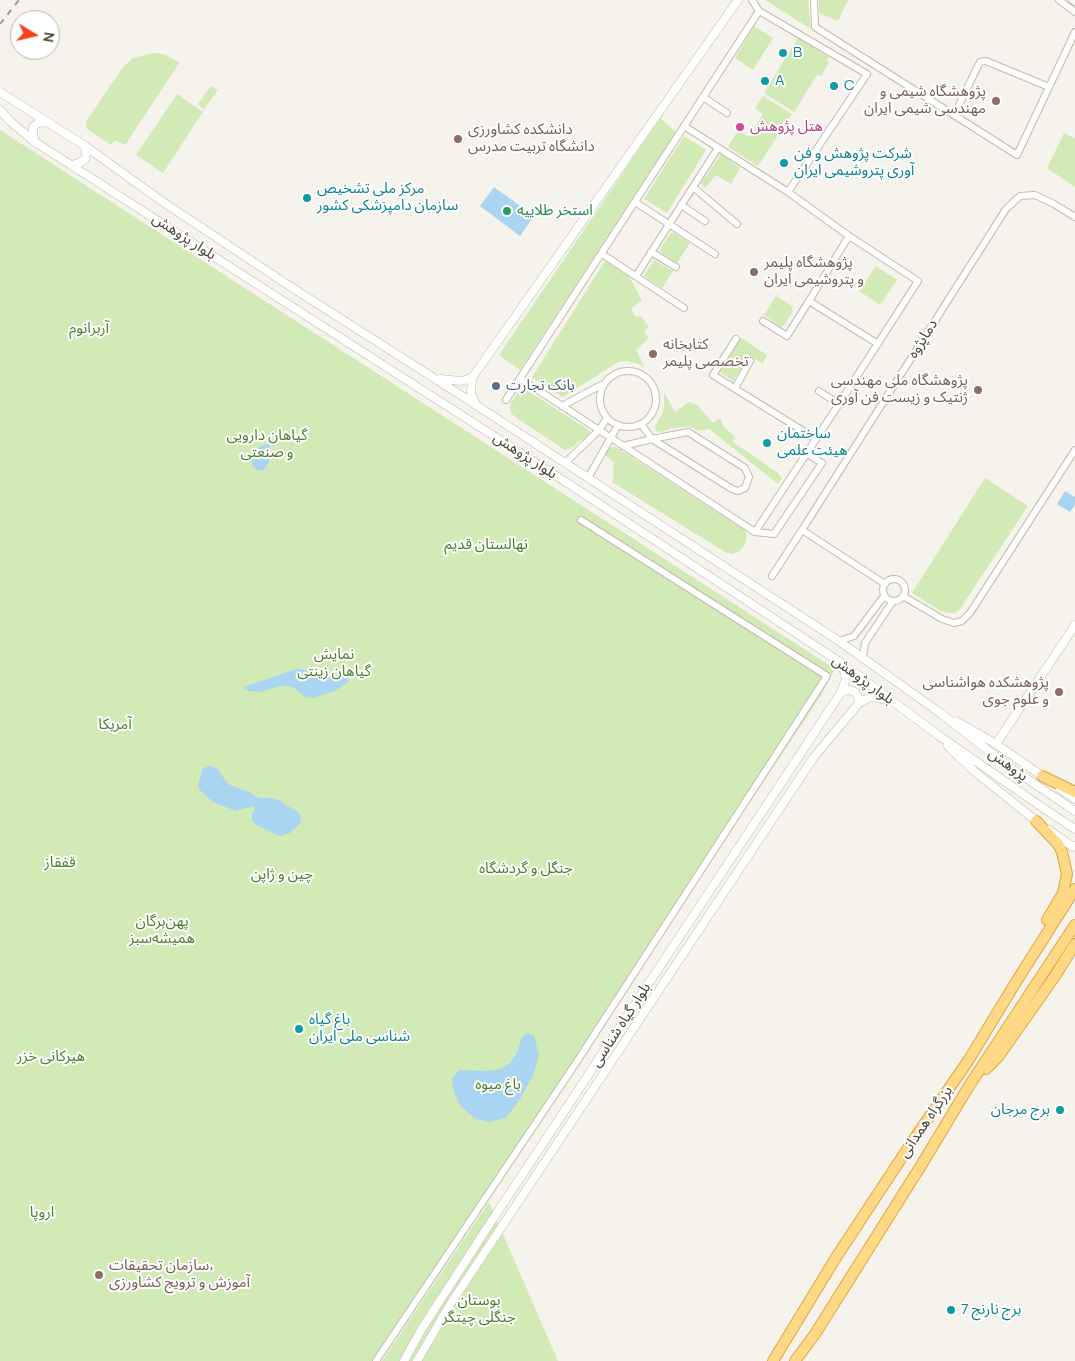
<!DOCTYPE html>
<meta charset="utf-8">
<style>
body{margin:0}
#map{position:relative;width:1075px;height:1361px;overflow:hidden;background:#f6f3ec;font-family:Manrope,sans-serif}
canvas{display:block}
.north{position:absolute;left:10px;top:10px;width:50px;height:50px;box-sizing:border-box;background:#fff;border:1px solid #b7b4b0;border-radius:50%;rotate:99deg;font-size:14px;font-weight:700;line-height:20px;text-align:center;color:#4b4439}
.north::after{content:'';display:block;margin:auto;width:18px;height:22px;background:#fc3f1d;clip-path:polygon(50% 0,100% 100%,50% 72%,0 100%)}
</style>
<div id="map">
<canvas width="1075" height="1361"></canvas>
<div class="north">N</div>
</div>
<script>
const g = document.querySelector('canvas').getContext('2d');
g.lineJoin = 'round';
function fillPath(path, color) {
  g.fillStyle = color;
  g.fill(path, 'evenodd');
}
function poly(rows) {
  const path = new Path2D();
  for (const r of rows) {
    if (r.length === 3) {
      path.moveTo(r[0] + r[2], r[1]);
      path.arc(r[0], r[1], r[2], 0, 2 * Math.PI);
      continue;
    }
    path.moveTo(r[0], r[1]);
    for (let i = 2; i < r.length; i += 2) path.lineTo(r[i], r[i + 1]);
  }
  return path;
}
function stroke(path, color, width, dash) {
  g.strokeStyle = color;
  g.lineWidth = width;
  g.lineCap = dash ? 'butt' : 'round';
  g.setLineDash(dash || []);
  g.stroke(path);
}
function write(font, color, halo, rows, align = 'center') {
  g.font = font + ' Manrope,"Noto Sans Arabic",sans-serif';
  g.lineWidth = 4;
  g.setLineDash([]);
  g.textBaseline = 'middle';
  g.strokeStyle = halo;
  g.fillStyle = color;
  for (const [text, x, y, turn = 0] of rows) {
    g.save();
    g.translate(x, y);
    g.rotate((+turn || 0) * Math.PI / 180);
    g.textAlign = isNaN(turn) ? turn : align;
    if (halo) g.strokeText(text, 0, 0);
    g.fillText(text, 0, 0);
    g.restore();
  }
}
fillPath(poly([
 [765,0,808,0,811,29],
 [819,0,848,0,838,21,819,13],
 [754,26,773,38,753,70,735,58],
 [798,38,829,57,827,60,829,62,821,76,817,75,794,112,764,93],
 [154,53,163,54,180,62,125,145,115,140,111,145,87,129,86,127,87,120,123,67,133,58],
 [211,86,218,90,204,109,198,104],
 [177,94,203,112,163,173,136,155],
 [763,96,792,114,758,166,728,147,738,131,749,137,763,114,755,108],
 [660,118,676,132,520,370,499,355],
 [0,130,835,669,820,697,377,1361,0,1361],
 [1064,133,1075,138,1075,187,1047,168],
 [684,136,706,150,667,213,644,199],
 [721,154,740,168,731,184,716,175,705,188,701,183],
 [674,233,690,243,677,263,661,252,660,249,670,234],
 [654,260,673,271,662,288,644,276,645,274],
 [605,261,628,275,642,300,631,308,635,317,641,316,649,327,644,332,649,338,636,350,645,368,638,364,627,361,618,362,563,397,532,377],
 [876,266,897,280,880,305,859,291],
 [776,296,792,306,793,311,785,324,781,327,764,315],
 [741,338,767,355,763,363,749,356,733,381,720,372],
 [522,387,590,431,591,435,585,441,581,440,570,449,565,450,515,417,511,413,510,409,511,402],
 [664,392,675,412,689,402,697,405,713,423,720,418,724,427,735,437,733,442,778,473,782,478,778,484,709,429,698,431,691,427,685,427,673,428,662,432,656,431,655,426,663,412,664,406],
 [611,447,616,447,745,530,747,538,744,546,738,552,732,554,725,552,612,482,614,478,613,473,614,462,605,455,609,448],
 [985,478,1028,506,960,609,955,613,947,613,939,610,912,593],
 [489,1202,558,1361,382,1361]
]), '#d2eab5');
fillPath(poly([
 [494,187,534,216,520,236,480,206],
 [268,444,272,445,268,448,265,453,266,455,269,458,269,462,263,471,257,470,253,466,252,462,255,454,260,447],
 [1065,491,1075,497,1075,505,1070,512,1057,504],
 [299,669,304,670,319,675,339,675,341,677,343,677,346,674,350,676,350,678,347,683,334,691,313,698,305,697,294,688,288,686,276,687,261,692,250,691,245,689,244,687,293,670],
 [210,766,218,769,226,782,230,785,249,792,259,798,271,798,279,800,287,806,296,810,301,817,301,822,299,825,288,834,279,836,257,825,252,821,252,814,255,809,253,806,236,811,213,802,206,796,200,790,198,785,202,770,206,767],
 [528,1033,534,1036,539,1055,533,1075,520,1099,506,1118,490,1122,476,1119,465,1110,459,1103,454,1092,452,1079,459,1070,485,1071,501,1069,510,1063,517,1053,522,1037]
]), '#a9d4f2');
const minor = poly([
 [814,0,815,27,1017,155,1075,32],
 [1059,0,1075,12],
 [1072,0,1075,2],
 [703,97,727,113],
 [954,115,980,62,986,61,1049,87],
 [684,126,788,192],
 [693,187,737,224],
 [635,202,715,254],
 [681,205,705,221],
 [651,252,676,267],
 [602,254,684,308],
 [636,276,718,148],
 [809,301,849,236],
 [763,321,787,336,809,301,878,344],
 [736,339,713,375,816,439],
 [628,399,28],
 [521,379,755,532,839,404,918,281,849,236,788,192,867,74,759,11,752,0],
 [735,388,750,361],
 [819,391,839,404],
 [506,400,759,11],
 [562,406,603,384],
 [688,432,745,468,749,477,745,488,738,491,732,489,652,439,688,432],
 [623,446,652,439,641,424],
 [565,463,599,430,607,418],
 [588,478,618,425],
 [755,532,774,534,822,463,806,453],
 [772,576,802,530],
 [894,590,11],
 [885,584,802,530,1006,209,1020,196,1035,195,1054,204,1075,217],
 [903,596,942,619,954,623,962,621,970,613,1075,450],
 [839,641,854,636,884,596],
 [863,657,865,643,893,601],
 [376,1361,574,1066,827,676,581,520]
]);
const tertiary = poly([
 [0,92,85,146,163,202,288,285,459,394,839,641,939,712,1008,766,1075,811],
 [0,110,11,122,35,142,572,486,840,662,938,735,1046,810,1075,829],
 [35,142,33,134,33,127,38,123,48,122],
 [72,165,81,162,85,159,86,154,85,146],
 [440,379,461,381,472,378],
 [475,403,471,393,472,378,738,0],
 [842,691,849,690,855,692,858,697,859,703],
 [956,721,996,744,1045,778],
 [996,744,1075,625],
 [948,746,974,771,1040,824],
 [1060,789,1075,799],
 [1049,830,1073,847,1075,846],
 [404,1361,421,1330,487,1228,842,691,846,678,843,668,840,663],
 [417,1361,451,1303,814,757,859,703,870,697,889,700]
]);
const trunk = poly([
 [1042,776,1075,792],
 [1036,821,1058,844,1062,852,1067,874,1063,893,1047,920],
 [986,1069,998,1057,1055,976,1075,944],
 [773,1361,835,1259,912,1142,968,1061,1016,982,1075,889],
 [795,1361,815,1334,922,1164,969,1086,1075,925]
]);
stroke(minor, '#c2bbae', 8);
stroke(tertiary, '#c2bbae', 9);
stroke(trunk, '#e0a43c', 12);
stroke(minor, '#fff', 6);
stroke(tertiary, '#fff', 8);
stroke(trunk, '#ffd985', 10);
stroke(poly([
 [0,24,19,0]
]), '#9a9a9a', 2, [6, 6]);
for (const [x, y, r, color] of [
 [783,53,5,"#0f9aa8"],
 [765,81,5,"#0f9aa8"],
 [834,86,5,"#0f9aa8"],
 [996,101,5,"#8d6e63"],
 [740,127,5,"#d1479c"],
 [458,139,5,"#8d6e63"],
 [784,163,5,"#0f9aa8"],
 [307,198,5,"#0f9aa8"],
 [507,211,5,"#2e9e5b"],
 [754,272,5,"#8d6e63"],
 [653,354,5,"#8d6e63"],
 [496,386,5,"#5c6f8a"],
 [978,390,5,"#8d6e63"],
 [767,443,5,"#0f9aa8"],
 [1059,692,5,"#8d6e63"],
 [299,1029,5,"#0f9aa8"],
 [1060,1110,5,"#0f9aa8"],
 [99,1275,5,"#8d6e63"],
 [951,1310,5,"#0f9aa8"]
]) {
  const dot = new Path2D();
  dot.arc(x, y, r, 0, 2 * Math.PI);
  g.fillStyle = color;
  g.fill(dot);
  stroke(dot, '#fff', 2);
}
write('15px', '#0d838f', '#fff', [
 ["B",793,53],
 ["A",775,81],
 ["C",844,86],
 ["شرکت پژوهش و فن",794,154],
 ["آوری پتروشیمی ایران",794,171],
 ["مرکز ملی تشخیص",317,189],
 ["سازمان دامپزشکی کشور",317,206],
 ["ساختمان",777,434],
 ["هیئت علمی",777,451],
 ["باغ گیاه‌",309,1020],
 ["شناسی ملی ایران",309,1037],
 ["برج مرجان",1050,1110,"right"],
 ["برج نارنج 7",961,1310]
], 'left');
write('15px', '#785e54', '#fff', [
 ["پژوهشگاه شیمی و",986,92,"right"],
 ["مهندسی شیمی ایران",986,109,"right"],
 ["دانشکده کشاورزی",468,130],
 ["دانشگاه تربیت مدرس",468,147],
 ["پژوهشگاه پلیمر",764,263],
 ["و پتروشیمی ایران",764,280],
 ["کتابخانه",663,345],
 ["تخصصی پلیمر",663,362],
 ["پژوهشگاه ملی مهندسی",968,381,"right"],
 ["ژنتیک و زیست فن آوری",968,398,"right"],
 ["پژوهشکده هواشناسی",1049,683,"right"],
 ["و علوم جوی",1049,700,"right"],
 ["سازمان تحقیقات،",109,1266],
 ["آموزش و ترویج کشاورزی",109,1283]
], 'left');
write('15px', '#b23c85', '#fff', [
 ["هتل پژوهش",750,127]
], 'left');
write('15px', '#27864d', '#fff', [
 ["استخر طلاییه",517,211]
], 'left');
write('15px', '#4b4439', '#fff', [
 ["بلوار پژوهش",184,237,33],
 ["دماپژوه",923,339,-58],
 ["بلوار پژوهش",525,456,33],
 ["بلوار پژوهش",863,680,36],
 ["پژوهش",1008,765,36],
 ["بلوار گیاه شناسی",621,1025,-57],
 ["بزرگراه همدانی",926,1122,-56]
]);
write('15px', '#4a7f2a', '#fff', [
 ["آربرانوم",89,329],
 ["گیاهان دارویی",267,436],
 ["و صنعتی",267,453],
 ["نهالستان قدیم",486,545],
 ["نمایش",334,655],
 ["گیاهان زینتی",334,672],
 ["آمریکا",115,725],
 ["قفقاز",60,863],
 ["جنگل و گردشگاه",526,869],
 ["چین و ژاپن",282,875],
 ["پهن‌برگان",162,922],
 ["همیشه‌سبز",162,939],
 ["هیرکانی خزر",51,1057],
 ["باغ میوه",498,1085],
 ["اروپا",42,1213],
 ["بوستان",479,1301],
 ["جنگلی چیتگر",479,1318]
]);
write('15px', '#4e5e75', '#fff', [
 ["بانک تجارت",506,386]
], 'left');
</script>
